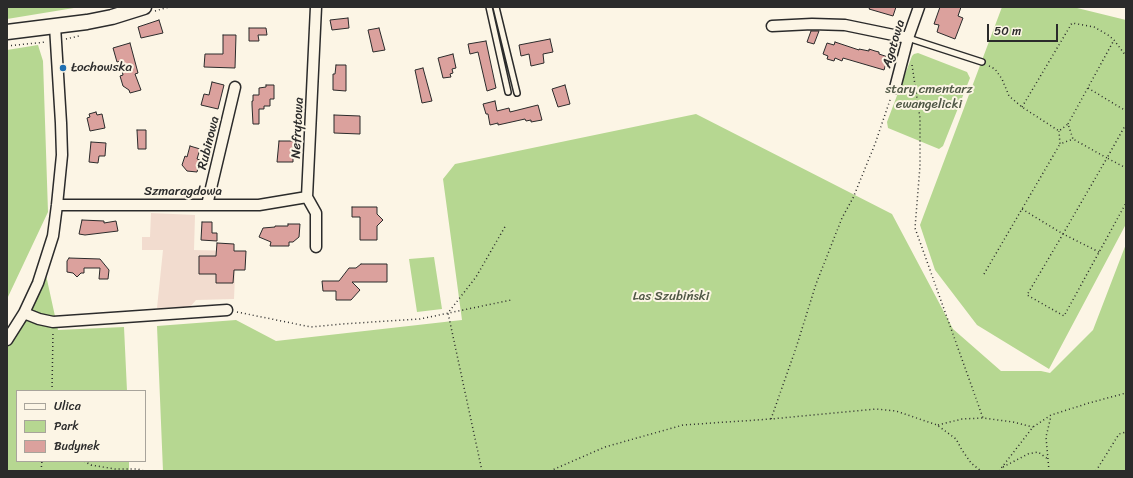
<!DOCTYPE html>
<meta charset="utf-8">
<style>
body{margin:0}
#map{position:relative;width:1133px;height:478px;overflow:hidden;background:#fcf5e5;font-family:Sriracha,sans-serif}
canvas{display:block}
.frame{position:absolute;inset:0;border:8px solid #2b2b2b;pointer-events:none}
.legend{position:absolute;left:16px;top:390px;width:130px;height:72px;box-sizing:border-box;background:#fcf5e5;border:1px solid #a8a49b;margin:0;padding:5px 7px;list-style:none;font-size:12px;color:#2b2b2b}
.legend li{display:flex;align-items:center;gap:8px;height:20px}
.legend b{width:20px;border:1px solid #a8a49b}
.scale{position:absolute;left:987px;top:24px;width:71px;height:18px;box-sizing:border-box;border:2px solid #2b2b2b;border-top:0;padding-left:5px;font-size:12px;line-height:14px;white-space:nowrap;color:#2b2b2b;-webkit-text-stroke:3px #fcf5e5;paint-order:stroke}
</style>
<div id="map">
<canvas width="1133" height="478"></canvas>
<div class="frame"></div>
<ul class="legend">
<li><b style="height:5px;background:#fcf5e5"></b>Ulica</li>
<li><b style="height:11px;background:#b6d791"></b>Park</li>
<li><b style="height:11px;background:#dba19d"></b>Budynek</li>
</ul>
<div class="scale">50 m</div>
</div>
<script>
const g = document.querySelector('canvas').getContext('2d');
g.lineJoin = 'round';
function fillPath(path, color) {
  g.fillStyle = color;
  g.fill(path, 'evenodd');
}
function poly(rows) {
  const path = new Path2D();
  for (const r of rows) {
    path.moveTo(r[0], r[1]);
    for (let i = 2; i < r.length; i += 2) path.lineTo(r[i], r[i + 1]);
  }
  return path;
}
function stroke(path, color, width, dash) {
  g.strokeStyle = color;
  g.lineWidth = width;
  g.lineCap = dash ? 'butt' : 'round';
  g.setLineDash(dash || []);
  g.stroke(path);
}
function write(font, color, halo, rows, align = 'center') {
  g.font = font + ' Sriracha,sans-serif';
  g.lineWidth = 4;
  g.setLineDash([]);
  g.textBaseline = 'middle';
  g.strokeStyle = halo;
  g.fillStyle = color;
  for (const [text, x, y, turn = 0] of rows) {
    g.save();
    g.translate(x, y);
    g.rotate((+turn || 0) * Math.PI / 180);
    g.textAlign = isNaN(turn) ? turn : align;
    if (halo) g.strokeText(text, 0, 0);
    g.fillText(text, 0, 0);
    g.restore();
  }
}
fillPath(poly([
 [151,213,195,215,194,250,236,251,234,299,196,300,190,307,157,308,163,250,142,250,142,237,150,237]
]), '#f2dccf');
fillPath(poly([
 [7,7,80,7,7,19],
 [1002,7,1073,7,1126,20,1126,224,1049,369,977,325,935,270,920,225],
 [38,45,43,61,48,212,7,299,7,50],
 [918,53,967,72,970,78,943,146,939,149,888,128,887,122,912,56,914,54],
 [696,114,892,214,953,329,1001,371,1041,371,1050,373,1093,330,1126,244,1126,471,163,471,157,326,236,320,276,341,462,320,443,179,455,164],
 [434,257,442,309,417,312,409,259],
 [46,275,58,330,124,327,127,391,17,391,17,461,129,461,129,471,7,471,7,340]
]), '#b6d791');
const building = poly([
 [870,7,896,7,893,16,869,9,870,7],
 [940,7,961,7,958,16,963,18,955,39,937,32,939,25,934,24,940,7],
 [348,18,349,28,332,30,330,20,348,18],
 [159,20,163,33,141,38,138,27,159,20],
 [249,28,266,28,267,35,258,35,259,41,249,41,249,28],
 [379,28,385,50,373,52,368,30,379,28],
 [811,31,819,31,814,44,807,42,811,31],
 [223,35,236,35,235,68,204,67,205,54,223,54,223,35],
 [550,39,553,52,543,54,544,63,531,66,529,54,521,56,519,45,550,39],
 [486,41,496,88,487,91,478,52,470,54,468,44,486,41],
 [835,42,859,50,859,49,869,51,869,49,875,51,879,52,879,54,888,57,884,70,843,58,842,61,835,58,834,61,827,59,828,56,823,54,827,43,834,45,835,42],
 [130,43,138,73,135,74,141,90,130,93,129,90,123,86,120,76,123,75,120,61,117,62,113,48,130,43],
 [453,54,456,68,452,69,453,73,450,74,451,77,443,78,438,58,453,54],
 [336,65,346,65,346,91,333,90,333,74,335,74,336,65],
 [423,68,432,101,422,103,415,70,423,68],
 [212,82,224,85,218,109,201,105,204,94,209,95,212,82],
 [266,85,274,85,274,99,270,99,270,106,264,106,264,109,259,109,259,124,253,124,252,105,252,101,253,101,253,95,259,95,259,88,266,87,266,85],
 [565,85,570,104,558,107,552,89,565,85],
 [495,101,497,111,509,108,510,112,538,105,542,120,531,122,531,120,526,121,525,119,498,125,498,123,490,125,488,114,486,114,483,104,495,101],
 [96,112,97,115,102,114,105,128,90,131,87,118,90,117,89,114,96,112],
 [334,115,360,116,360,134,334,133,334,115],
 [137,130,146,130,146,149,138,149,137,130],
 [279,141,295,141,295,155,293,155,293,162,277,162,279,141],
 [91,142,106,143,105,156,99,156,98,163,89,162,91,142],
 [190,146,200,149,197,159,200,160,197,172,187,171,182,165,185,156,187,157,190,146],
 [352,207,377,207,377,214,383,220,377,226,377,240,360,240,360,217,352,217,352,207],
 [82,220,104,221,104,223,116,221,118,231,85,235,79,234,82,220],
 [202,222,212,222,212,233,217,233,217,241,201,240,202,222],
 [288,224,300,224,299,237,293,242,289,242,289,246,270,246,271,242,259,237,263,228,275,227,275,226,288,226,288,224],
 [217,243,234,244,234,251,246,251,245,270,234,270,233,283,216,283,216,274,199,274,199,256,216,256,217,243],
 [69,258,100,259,109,270,108,279,99,279,100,268,84,268,84,273,81,273,77,277,73,273,67,272,67,261,69,258],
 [361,264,387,264,387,282,352,282,360,290,351,300,336,300,336,291,323,291,322,281,339,281,349,268,356,268,361,264]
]);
fillPath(building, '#dba19d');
stroke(building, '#2b2b2b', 1);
const lane = poly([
 [489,7,508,92],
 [496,7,517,93],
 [908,38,982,62]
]);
const street = poly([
 [772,26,812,24,845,25,908,38],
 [895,88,908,38,919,7],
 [57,205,259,205,307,197],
 [207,205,235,87],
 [316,247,316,213,307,197,316,7],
 [24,313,39,319,53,322,227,310],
 [7,340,24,313,38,283,53,236,57,205,62,155,61,123,55,26]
]);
const secondary = poly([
 [7,32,87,22,112,17,144,7]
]);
stroke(lane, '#2b2b2b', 8);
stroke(street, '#2b2b2b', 13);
stroke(secondary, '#2b2b2b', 17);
stroke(poly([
 [155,11,169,7],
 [66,39,79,36],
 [7,46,46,42],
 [912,65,920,118,920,166,915,228,983,418,1013,422,1033,427],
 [989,66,995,69,1002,79,1009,96,1022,107,1059,131,1068,124,1073,139,1060,144,1059,131],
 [1088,88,1126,111],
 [1022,107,1072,23,1094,27,1108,35,1114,40,1126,56],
 [1068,124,1114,40],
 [1126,124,1107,158,1126,168],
 [1022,209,1063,234,1107,158,1073,139],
 [1099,252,1063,234,1027,295,1064,316,1126,203],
 [984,274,1060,144],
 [237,312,311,327,342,324,420,319,511,300],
 [52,391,53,331],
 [771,419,796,348,816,284,842,218,853,198,875,144,891,97],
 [938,425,962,419,983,418],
 [84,461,91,465,115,469,138,469,144,471],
 [1003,467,1028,454,1038,452,1048,459],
 [41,471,42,461],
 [482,471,448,313,476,277,506,225],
 [550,471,605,447,683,425,771,419,876,409,896,411,937,425,956,439,962,450,971,463,981,471],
 [999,471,1033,427,1051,415,1089,403,1126,393],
 [1049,471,1046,437,1051,416],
 [1096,471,1119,434,1126,432]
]), '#2b2b2b', 1.5, [1, 3]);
stroke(lane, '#fcf5e5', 5);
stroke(street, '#fcf5e5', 10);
stroke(secondary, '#fcf5e5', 14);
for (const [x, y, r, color] of [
 [63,68,4,"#1f6fb2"]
]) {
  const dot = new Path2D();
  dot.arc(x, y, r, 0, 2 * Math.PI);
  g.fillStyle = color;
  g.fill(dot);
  stroke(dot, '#fcf5e5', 1.5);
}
write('13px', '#2b2b2b', '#fcf5e5', [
 ["Agatowa",894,44,-73],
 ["Nefrytowa",298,128,-87],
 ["Rubinowa",209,143,-76],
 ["Szmaragdowa",183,192]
]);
write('13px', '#2b2b2b', '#fcf5e5', [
 ["Łochowska",71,68]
], 'left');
write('13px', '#4e5644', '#fcf5e5', [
 ["stary cmentarz",929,90],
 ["ewangelicki",929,105],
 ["Las Szubiński",671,297]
]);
</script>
